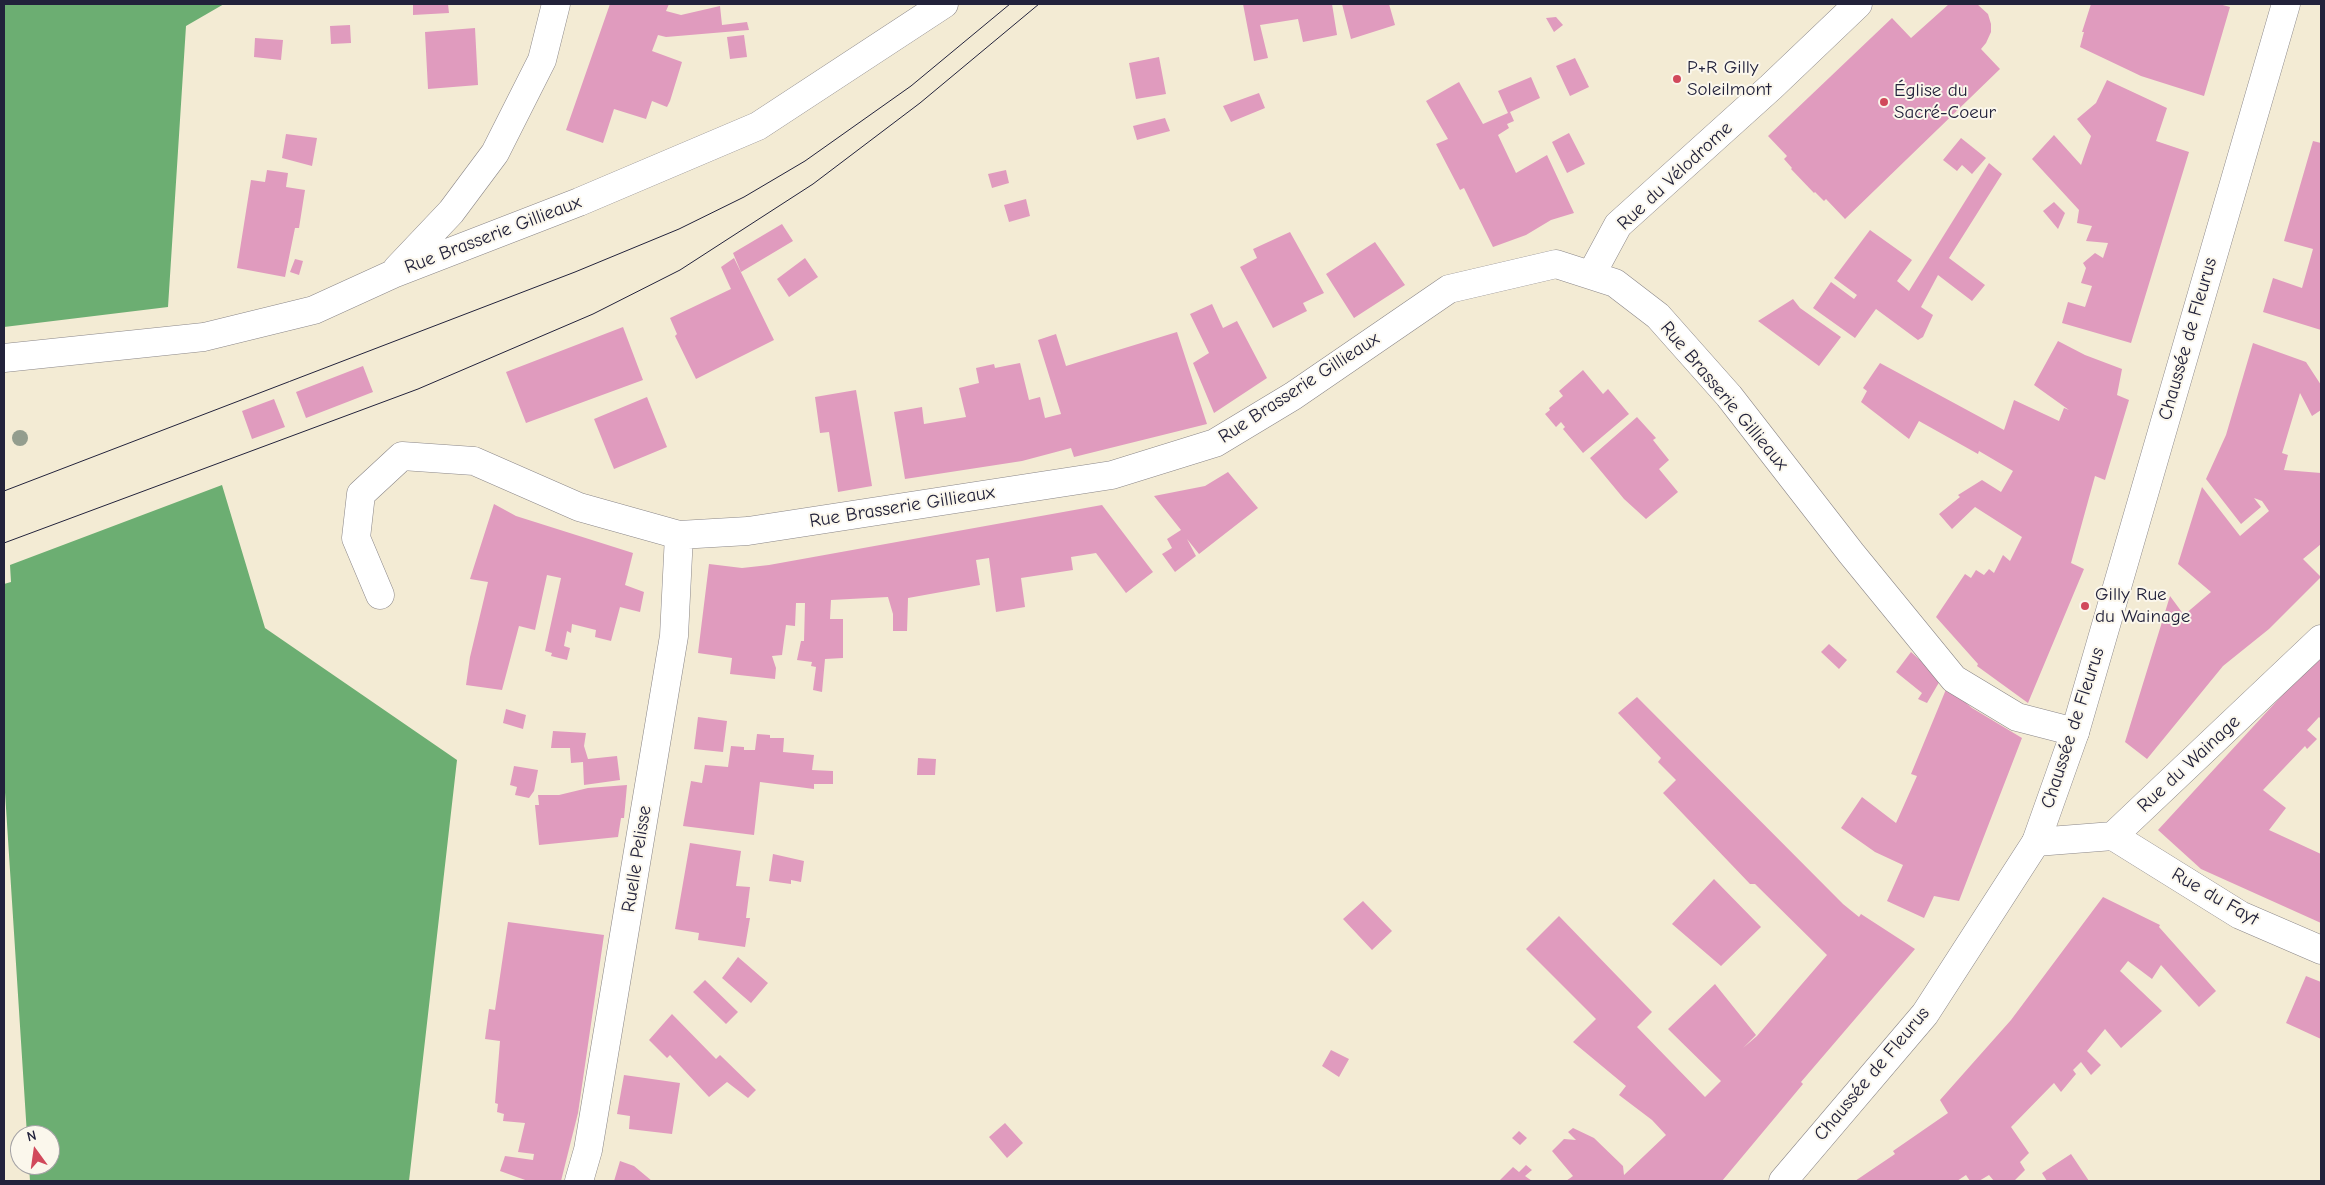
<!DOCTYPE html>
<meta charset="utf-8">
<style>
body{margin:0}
#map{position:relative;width:2325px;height:1185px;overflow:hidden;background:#f3ebd4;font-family:"Comic Neue",sans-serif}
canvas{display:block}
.frame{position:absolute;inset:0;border:5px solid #22223b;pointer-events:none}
.north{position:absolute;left:10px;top:1125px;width:50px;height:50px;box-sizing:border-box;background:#fbf7ec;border:1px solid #a4a2a5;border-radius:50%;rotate:346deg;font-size:14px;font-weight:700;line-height:20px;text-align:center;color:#22223b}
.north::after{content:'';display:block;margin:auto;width:18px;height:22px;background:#d1495b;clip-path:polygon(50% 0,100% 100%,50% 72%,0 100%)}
</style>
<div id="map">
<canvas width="2325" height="1185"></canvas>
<div class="frame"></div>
<div class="north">N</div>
</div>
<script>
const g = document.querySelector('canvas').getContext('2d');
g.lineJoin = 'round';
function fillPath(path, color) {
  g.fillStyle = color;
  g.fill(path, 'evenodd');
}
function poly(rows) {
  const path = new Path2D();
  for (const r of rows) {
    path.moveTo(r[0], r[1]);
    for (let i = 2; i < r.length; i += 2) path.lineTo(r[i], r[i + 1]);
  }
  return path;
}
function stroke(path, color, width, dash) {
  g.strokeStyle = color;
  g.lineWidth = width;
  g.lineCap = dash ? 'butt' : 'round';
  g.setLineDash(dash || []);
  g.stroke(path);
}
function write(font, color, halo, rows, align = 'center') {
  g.font = font + ' "Comic Neue",sans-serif';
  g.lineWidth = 4;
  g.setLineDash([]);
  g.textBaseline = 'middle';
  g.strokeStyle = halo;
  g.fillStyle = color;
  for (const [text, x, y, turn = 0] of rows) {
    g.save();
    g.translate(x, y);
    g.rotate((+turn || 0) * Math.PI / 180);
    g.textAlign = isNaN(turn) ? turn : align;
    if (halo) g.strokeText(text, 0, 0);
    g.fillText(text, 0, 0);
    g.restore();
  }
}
fillPath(poly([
 [4,4,224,4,186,26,168,307,4,327],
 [222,485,265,628,457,760,409,1181,30,1181,29,1165,50,1165,50,1135,27,1135,4,777,4,584,11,582,10,565]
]), '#6cae72');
fillPath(poly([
 [413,4,448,4,449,13,413,15],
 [610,4,669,4,666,11,681,15,720,6,722,25,747,22,749,30,666,37,658,35,652,51,682,62,670,101,667,107,652,101,646,119,614,109,603,143,566,130],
 [1243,4,1332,4,1337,35,1303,42,1298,19,1260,25,1268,58,1254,61],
 [1342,4,1389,4,1395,25,1351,39],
 [1949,4,1977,4,1988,14,1991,24,1991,32,1986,43,1981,49,2000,69,1845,219,1826,199,1824,201,1815,192,1814,193,1791,169,1792,168,1784,159,1787,156,1768,136,1892,18,1911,38],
 [2091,4,2219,4,2230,7,2204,96,2141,76,2080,47,2084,32,2082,32],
 [1556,17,1563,25,1554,32,1546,18],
 [350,25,351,43,331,44,330,26],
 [475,28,478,85,428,89,425,32],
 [744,35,747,57,730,59,727,37],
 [255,38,283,40,281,60,254,57],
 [1159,57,1166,94,1136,99,1129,63],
 [1575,58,1589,87,1570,96,1556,66],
 [1531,77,1540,98,1510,112,1514,121,1507,124,1509,128,1498,135,1516,173,1547,155,1574,213,1551,220,1526,235,1493,247,1466,192,1464,188,1460,190,1436,144,1448,139,1426,101,1459,82,1483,124,1508,113,1498,91],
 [2107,80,2167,108,2156,141,2189,152,2131,343,2062,323,2068,302,2085,307,2092,286,2081,283,2086,268,2083,263,2095,253,2103,258,2108,243,2086,241,2092,226,2077,223,2079,210,2032,159,2054,135,2081,165,2091,136,2077,119,2096,103],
 [1259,93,1265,108,1231,122,1223,106],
 [1165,118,1170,131,1137,140,1133,126],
 [1569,133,1585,164,1567,173,1552,142],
 [286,134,317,138,312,166,282,158],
 [1961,138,1986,158,1972,174,1962,165,1957,171,1943,160],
 [2313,141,2321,143,2321,330,2263,312,2273,278,2302,288,2313,249,2284,241],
 [1989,163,2002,174,1949,258,1985,285,1972,301,1938,275,1921,307,1933,315,1923,337,1918,340,1876,309,1855,338,1813,308,1831,282,1854,299,1857,295,1834,278,1870,230,1912,260,1897,281,1909,291],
 [267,170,288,173,286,187,305,190,299,228,295,228,285,277,237,268,251,180,265,182],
 [1006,170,1009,183,992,188,988,174],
 [1026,199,1030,216,1009,222,1004,205],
 [2054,202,2065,213,2058,229,2043,211],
 [782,224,793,241,741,272,733,253],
 [1290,232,1324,293,1303,303,1307,311,1273,328,1240,267,1257,258,1253,249],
 [1375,242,1405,285,1354,318,1326,274],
 [734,258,774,340,696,379,675,336,677,334,670,318,731,289,721,267],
 [805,258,818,277,789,297,777,279],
 [295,259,303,261,299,275,290,272],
 [1793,299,1800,308,1841,337,1819,366,1758,321],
 [1212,304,1223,328,1237,321,1267,378,1214,413,1193,363,1209,353,1190,314],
 [623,327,643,380,526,423,506,372],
 [1177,332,1207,424,1074,457,1071,448,1022,461,905,479,894,412,922,407,924,424,966,417,959,388,979,383,976,368,994,364,995,368,1020,363,1029,400,1040,397,1045,418,1061,414,1038,340,1056,334,1066,366],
 [2058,341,2085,355,2122,369,2117,395,2129,400,2105,480,2095,476,2071,563,2084,569,2028,703,1977,666,1978,664,1936,617,1965,574,1971,578,1976,570,1984,575,1989,569,1994,573,2003,555,2010,561,2022,537,1975,507,1952,529,1939,514,1960,497,1958,495,1982,480,2001,492,2013,471,1979,451,1978,454,1919,421,1909,439,1861,402,1867,391,1863,388,1880,363,2004,430,2014,400,2059,421,2064,408,2069,410,2034,385],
 [2253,343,2306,362,2321,385,2321,410,2312,416,2300,393,2282,453,2288,455,2284,470,2321,473,2321,544,2303,559,2321,577,2269,629,2223,666,2147,759,2125,742,2170,596,2184,615,2211,592,2178,564,2202,487,2240,536,2269,511,2262,501,2254,498,2261,507,2241,524,2206,479,2226,435],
 [363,366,373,392,306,418,296,392],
 [1583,370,1603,394,1608,389,1629,414,1583,453,1563,429,1565,427,1561,422,1556,427,1545,414,1550,410,1549,408,1563,396,1559,391],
 [856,390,872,486,838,492,829,432,820,433,815,397],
 [647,397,667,447,614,469,594,419],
 [274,399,285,427,252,439,242,411],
 [1637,417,1656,438,1653,440,1669,460,1659,469,1678,492,1646,519,1624,499,1590,458],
 [1228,472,1258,508,1199,554,1187,539,1196,556,1175,572,1162,554,1172,548,1167,539,1181,530,1154,496,1205,486],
 [494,504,516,516,633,553,625,585,644,592,640,612,620,607,611,641,595,637,596,630,572,624,571,633,567,631,564,646,570,648,567,660,551,656,552,653,545,651,561,578,547,575,535,630,519,626,502,690,466,685,470,657,488,582,470,579],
 [1102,505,1153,572,1126,593,1096,553,1071,557,1073,570,1021,578,1025,607,996,612,989,558,976,560,980,585,908,598,907,631,893,631,893,614,888,597,831,600,830,619,843,619,843,658,825,659,822,692,813,690,816,667,811,666,812,662,797,660,801,641,804,641,805,603,796,603,795,626,786,625,782,655,772,656,776,668,775,679,730,674,732,658,698,653,709,564,742,568,769,565],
 [1829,644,1847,660,1839,669,1821,652],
 [1911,652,1941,679,1927,703,1918,699,1922,693,1896,672],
 [2321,653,2321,719,2319,717,2307,730,2317,739,2307,749,2305,746,2263,790,2286,808,2269,830,2321,854,2321,923,2201,869,2158,830],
 [1947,687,1972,708,2022,738,1959,901,1934,896,1924,918,1887,901,1903,865,1875,852,1841,828,1862,797,1896,823,1917,776,1911,774],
 [1637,697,1843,904,1859,917,1861,914,1915,949,1801,1082,1803,1084,1722,1181,1566,1181,1573,1176,1552,1151,1564,1139,1576,1140,1568,1132,1573,1128,1594,1138,1623,1166,1624,1175,1666,1135,1652,1120,1619,1095,1626,1086,1573,1042,1596,1019,1526,949,1559,916,1652,1012,1637,1027,1705,1097,1721,1081,1668,1029,1715,984,1756,1035,1743,1048,1757,1036,1827,955,1755,884,1750,884,1663,793,1676,780,1658,762,1661,758,1618,713],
 [506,709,526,715,523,729,503,723],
 [698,717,727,721,723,752,694,749],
 [553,731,586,733,584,746,588,759,617,756,620,780,584,785,583,762,571,763,570,748,551,748],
 [757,734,770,735,770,738,784,738,783,752,814,755,812,770,833,771,833,784,814,784,814,789,760,782,754,835,683,826,691,781,702,783,705,765,728,767,731,746,744,747,744,750,755,750],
 [918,758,936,759,935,775,917,775],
 [514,766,538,770,534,791,529,798,515,795,517,787,510,785],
 [627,785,624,818,621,818,618,837,539,845,535,805,539,805,538,795,559,795,588,788],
 [690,843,741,851,736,886,750,887,746,918,750,918,745,947,698,940,699,933,675,929],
 [773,854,804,861,801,882,791,880,791,884,769,881],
 [1714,879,1761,927,1721,966,1672,924],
 [2103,897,2160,925,2159,927,2216,991,2199,1007,2161,965,2152,979,2128,961,2120,971,2162,1011,2121,1048,2105,1029,2087,1051,2101,1065,2091,1075,2081,1062,2073,1070,2076,1074,2061,1092,2054,1083,2011,1127,2029,1153,2020,1162,2025,1170,2014,1181,1994,1181,1989,1175,1979,1181,1970,1181,1966,1175,1957,1181,1855,1181,1895,1154,1893,1151,1948,1113,1940,1100,2011,1020],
 [1363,901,1392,931,1372,950,1343,919],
 [508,922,604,935,578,1113,561,1181,528,1181,500,1171,505,1156,533,1160,534,1154,518,1152,525,1123,503,1121,504,1114,497,1112,498,1104,495,1103,500,1041,485,1039,489,1009,495,1010],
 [738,957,768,983,751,1003,722,978],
 [2306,976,2321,982,2321,1039,2286,1023],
 [705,980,738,1012,726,1024,693,992],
 [672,1014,716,1059,720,1055,756,1090,748,1098,727,1082,709,1097,670,1055,667,1058,649,1040],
 [1331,1050,1349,1059,1339,1077,1322,1066],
 [624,1075,680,1083,672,1134,629,1129,630,1116,617,1114],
 [1005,1123,1023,1143,1007,1158,989,1137],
 [1519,1131,1527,1138,1520,1145,1512,1138],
 [2071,1154,2089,1181,2047,1181,2042,1173],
 [620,1161,634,1166,652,1181,614,1181],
 [1526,1165,1532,1170,1525,1176,1532,1181,1499,1181,1513,1167,1519,1172]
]), '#e09bbe');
const minor = poly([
 [397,269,451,212,495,153,542,60,556,4],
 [1591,275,1618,225,1771,87,1858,4],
 [4,358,204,337,314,310,393,274,579,202,758,126,944,4],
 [380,595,356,538,361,494,402,456,474,461,579,507,679,535,748,531,1112,475,1215,443,1293,396,1449,289,1556,264,1615,283,1658,316,1729,396,1851,553,1954,679,2017,717,2075,732],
 [2113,836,2240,915,2321,950],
 [579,1181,588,1150,674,636,679,535]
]);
const tertiary = poly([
 [2036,842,2113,836,2321,639]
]);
const primary = poly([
 [1783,1181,1925,1014,2036,842,2075,732,2286,4]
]);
stroke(minor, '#8a8688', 29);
stroke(tertiary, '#8a8688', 29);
stroke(primary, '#8a8688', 29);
stroke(minor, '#fff', 28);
stroke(tertiary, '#fff', 28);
stroke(primary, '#fff', 28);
stroke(poly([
 [4,491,575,272,679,229,744,197,805,161,911,86,1010,4],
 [4,543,418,389,593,314,680,270,813,184,920,103,1039,4]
]), '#22223b', 1);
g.fillStyle = '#939d8e';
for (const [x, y] of [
 [20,438]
]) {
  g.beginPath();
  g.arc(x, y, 8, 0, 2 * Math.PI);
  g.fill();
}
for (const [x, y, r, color] of [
 [1677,79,5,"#d1495b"],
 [1884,102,5,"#d1495b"],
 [2085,606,5,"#d1495b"]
]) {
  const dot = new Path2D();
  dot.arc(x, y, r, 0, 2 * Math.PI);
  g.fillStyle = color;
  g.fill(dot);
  stroke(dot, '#fbf7ec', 2);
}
write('19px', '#22223b', '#fbf7ec', [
 ["P+R Gilly",1687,68],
 ["Soleilmont",1687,90],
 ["Église du",1894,91],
 ["Sacré-Coeur",1894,113],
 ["Gilly Rue",2095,595],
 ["du Wainage",2095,617]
], 'left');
write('19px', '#22223b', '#fbf7ec', [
 ["Rue du Vélodrome",1675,176,-43],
 ["Rue Brasserie Gillieaux",493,235,-21],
 ["Chaussée de Fleurus",2188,339,-74],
 ["Rue Brasserie Gillieaux",1299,388,-33],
 ["Rue Brasserie Gillieaux",1724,396,50],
 ["Rue Brasserie Gillieaux",902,507,-9],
 ["Chaussée de Fleurus",2073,728,-72],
 ["Rue du Wainage",2189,764,-43],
 ["Ruelle Pelisse",637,859,-81],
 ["Rue du Fayt",2215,897,30],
 ["Chaussée de Fleurus",1872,1074,-50]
]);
</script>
